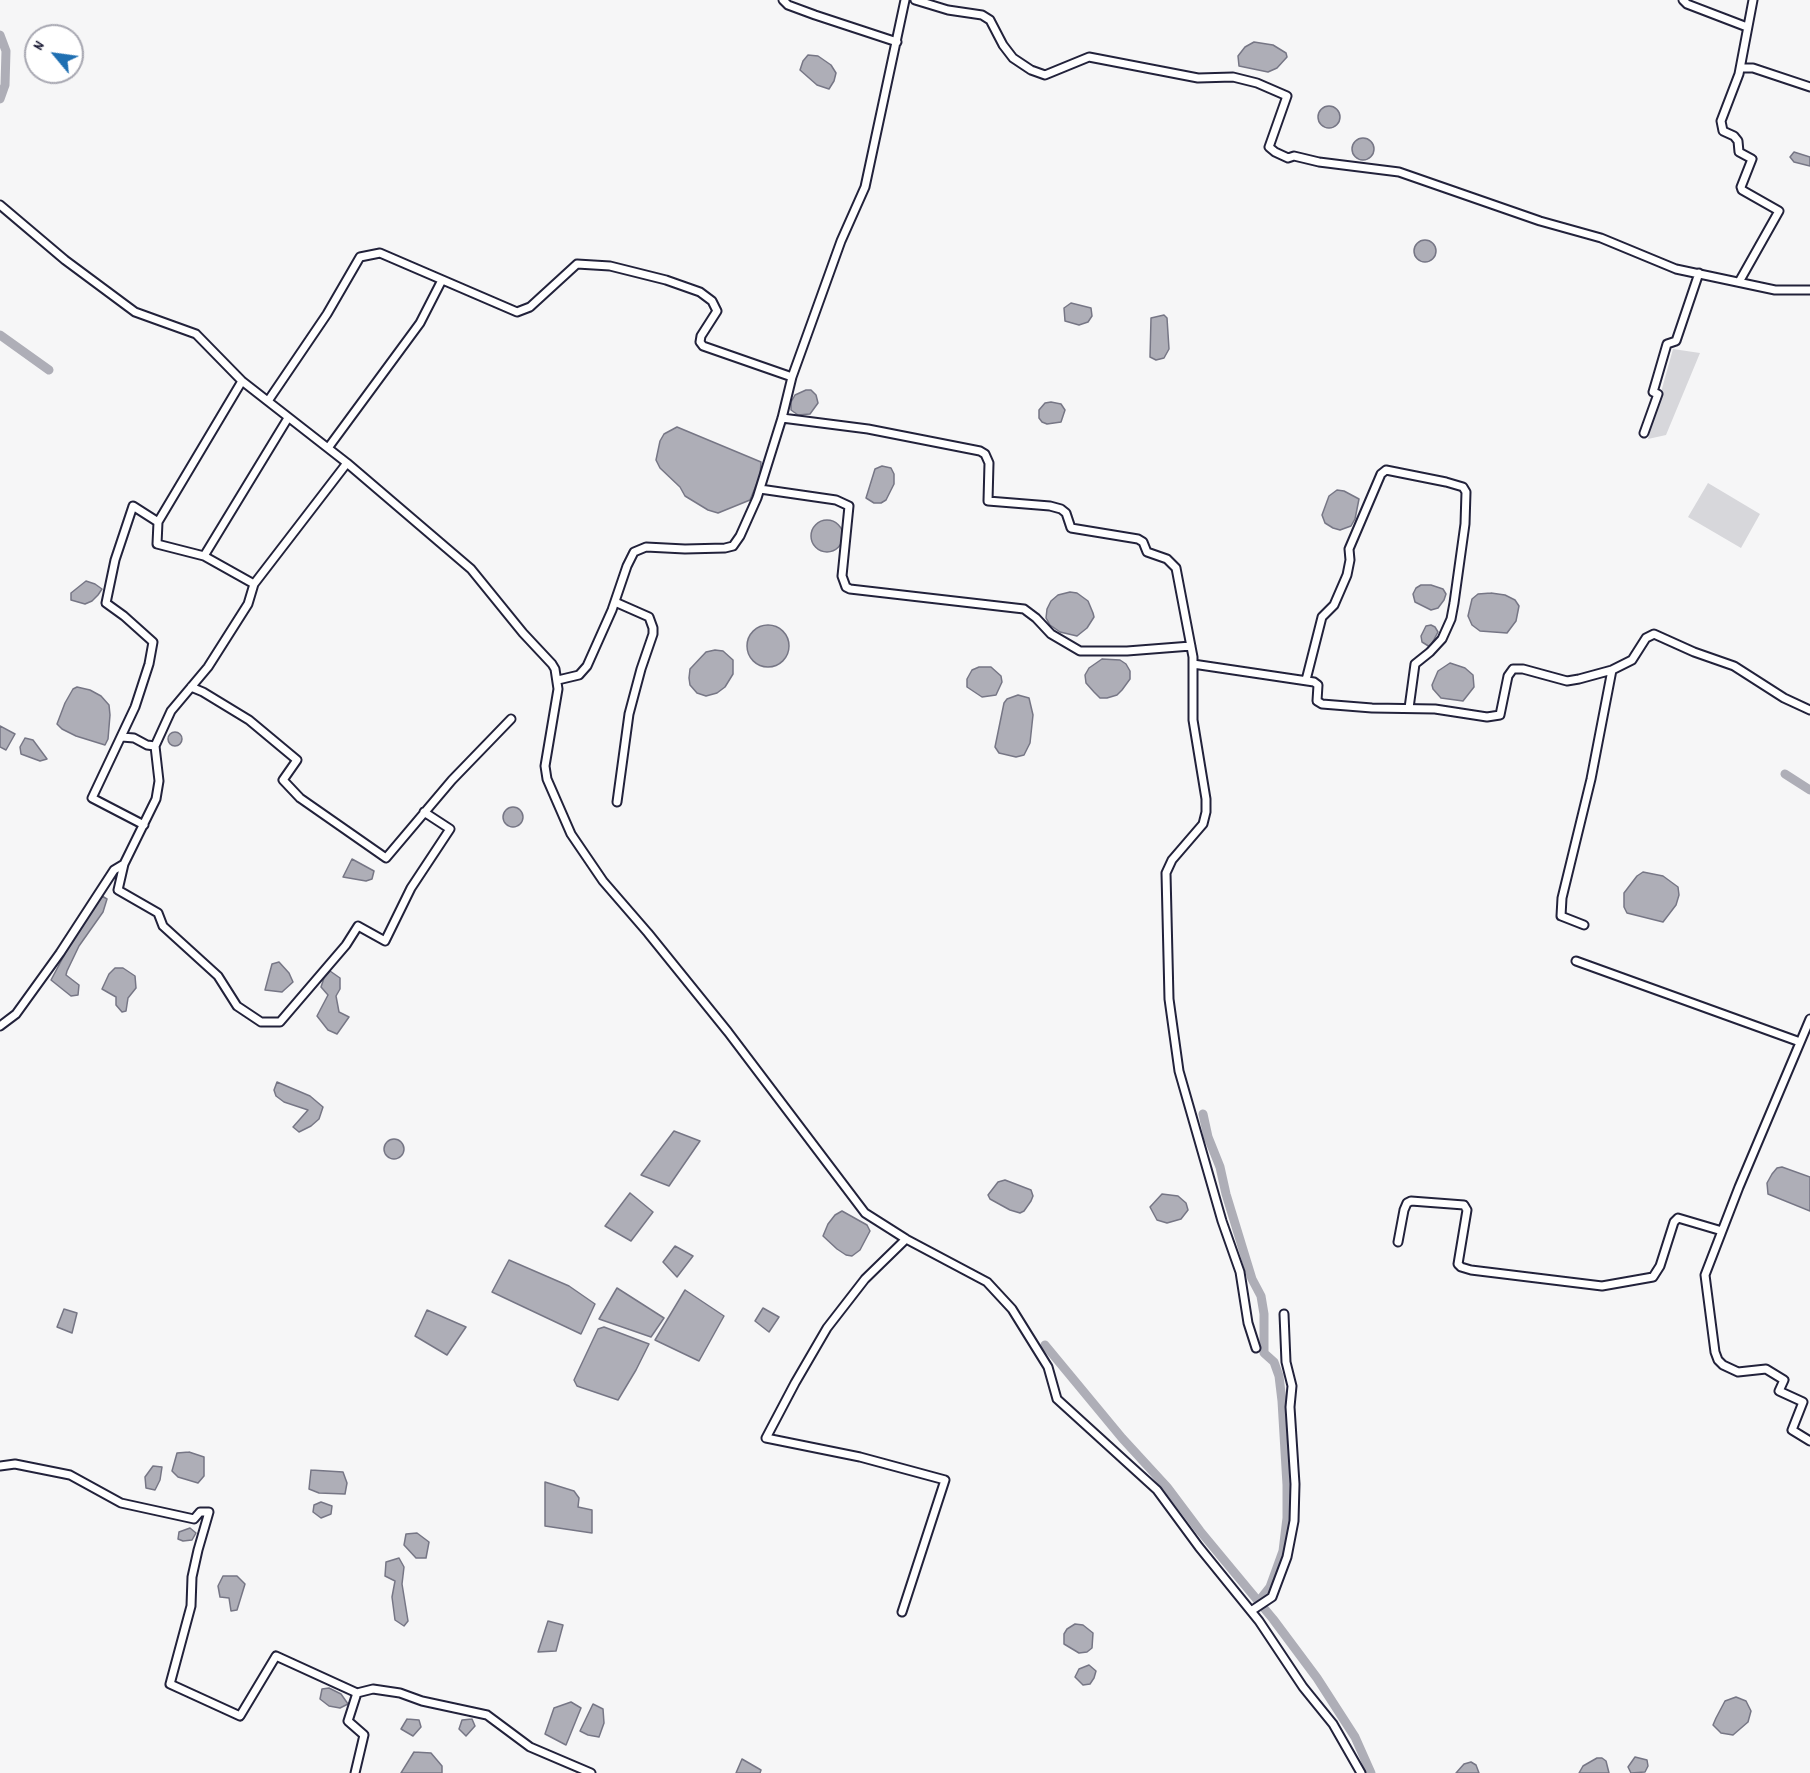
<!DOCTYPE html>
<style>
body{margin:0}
#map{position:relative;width:1810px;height:1773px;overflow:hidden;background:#f6f6f7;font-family:Dekko,sans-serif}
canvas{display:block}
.north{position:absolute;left:24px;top:24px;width:60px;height:60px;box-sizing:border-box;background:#fff;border:2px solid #a7a7b1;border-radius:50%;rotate:299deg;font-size:16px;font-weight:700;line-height:24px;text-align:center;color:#22223b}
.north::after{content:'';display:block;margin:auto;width:21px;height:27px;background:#1f6fb2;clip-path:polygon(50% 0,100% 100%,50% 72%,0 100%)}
</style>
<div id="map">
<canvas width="1810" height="1773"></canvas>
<div class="north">N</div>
</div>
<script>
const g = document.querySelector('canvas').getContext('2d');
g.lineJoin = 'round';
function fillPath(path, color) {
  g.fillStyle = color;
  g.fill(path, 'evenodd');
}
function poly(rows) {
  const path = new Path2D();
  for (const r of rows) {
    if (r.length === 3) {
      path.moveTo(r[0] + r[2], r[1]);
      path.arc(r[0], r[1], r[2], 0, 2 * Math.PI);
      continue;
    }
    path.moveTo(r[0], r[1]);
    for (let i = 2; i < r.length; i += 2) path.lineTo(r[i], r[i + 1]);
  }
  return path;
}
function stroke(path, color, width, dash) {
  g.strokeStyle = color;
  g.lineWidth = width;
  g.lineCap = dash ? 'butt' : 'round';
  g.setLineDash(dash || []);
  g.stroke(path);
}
fillPath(poly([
 [1673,349,1700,353,1666,435,1648,439],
 [1708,483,1760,514,1741,548,1688,517]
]), '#d7d7db');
const water = poly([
 [1254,42,1273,45,1286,53,1287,57,1277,68,1268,72,1239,66,1238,56,1245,47,1254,42],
 [808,55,818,56,831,65,836,73,834,81,829,89,817,85,800,70,803,61,808,55],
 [1329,117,11],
 [1363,149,11],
 [1794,152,1810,157,1810,166,1794,162,1790,157,1794,152],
 [1425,251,11],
 [1071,303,1091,308,1092,316,1088,322,1079,325,1065,321,1064,308,1071,303],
 [1164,315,1167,318,1169,349,1164,358,1156,360,1150,357,1151,318,1164,315],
 [806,390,811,390,816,395,818,403,810,414,798,415,791,410,791,402,795,395,806,390],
 [1051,402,1061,404,1065,410,1061,422,1047,424,1042,422,1039,418,1039,410,1045,403,1051,402],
 [677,427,761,462,760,476,750,500,718,513,708,510,685,496,680,487,660,468,656,460,660,441,664,434,677,427],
 [882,466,891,468,894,474,894,484,886,500,881,503,874,503,866,498,875,469,882,466],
 [1337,490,1344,491,1359,499,1355,519,1351,526,1340,530,1333,528,1325,523,1322,515,1329,496,1337,490],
 [827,536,16],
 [86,581,95,584,102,589,98,595,92,601,85,604,71,600,71,593,86,581],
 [1421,585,1431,585,1443,589,1446,594,1444,600,1438,608,1431,610,1415,602,1413,594,1416,588,1421,585],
 [1070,592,1077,593,1088,601,1093,613,1094,617,1087,628,1077,636,1060,632,1050,625,1046,618,1047,609,1051,601,1058,595,1070,592],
 [1491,593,1505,595,1515,600,1519,606,1516,621,1507,633,1480,631,1472,625,1468,616,1472,599,1478,594,1491,593],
 [768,646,21],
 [1431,625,1435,627,1438,632,1430,647,1422,642,1421,636,1426,626,1431,625],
 [715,650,723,651,733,660,733,674,725,687,717,693,706,696,697,693,690,685,689,678,690,669,706,652,715,650],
 [1102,659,1120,660,1126,664,1130,671,1130,679,1122,690,1117,695,1107,698,1100,698,1094,692,1086,683,1085,675,1089,668,1102,659],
 [1450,663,1465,668,1473,675,1474,687,1463,701,1441,698,1433,689,1432,685,1438,671,1450,663],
 [979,667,991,667,1001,676,1002,682,996,695,982,697,967,687,967,679,972,670,979,667],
 [77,687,90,690,101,696,109,705,110,715,108,739,105,745,76,736,62,729,57,724,65,703,73,689,77,687],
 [1018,695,1029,698,1033,715,1030,743,1024,755,1016,757,999,753,995,747,1004,703,1007,699,1018,695],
 [0,726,15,734,6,750,0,747,0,726],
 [175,739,7],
 [25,738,33,740,47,759,40,761,21,754,20,747,25,738],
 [513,817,10],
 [352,859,374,871,372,879,366,881,343,877,352,859],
 [1643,872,1663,876,1678,887,1679,895,1676,905,1663,922,1627,913,1624,907,1624,893,1637,876,1643,872],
 [102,896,107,899,103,912,79,946,67,971,66,975,79,985,78,995,71,996,51,980,67,950,102,896],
 [279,962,289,973,293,982,282,992,265,990,272,964,279,962],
 [115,968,123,968,135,976,136,988,128,998,126,1011,122,1012,116,1005,116,997,102,989,109,974,115,968],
 [330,971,340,978,340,989,336,996,339,1012,349,1017,337,1034,328,1030,317,1016,328,995,321,987,324,978,330,971],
 [277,1082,310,1096,323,1107,319,1119,311,1126,299,1132,293,1127,308,1110,284,1102,276,1096,274,1090,277,1082],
 [674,1131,700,1141,669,1186,641,1175,674,1131],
 [394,1149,10],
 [1782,1167,1810,1177,1810,1211,1768,1194,1767,1183,1772,1174,1777,1168,1782,1167],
 [1005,1180,1031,1190,1033,1196,1031,1201,1024,1211,1020,1213,1010,1210,990,1199,988,1195,998,1182,1005,1180],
 [630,1193,653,1212,631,1241,605,1226,630,1193],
 [1162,1194,1178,1196,1186,1203,1188,1210,1181,1219,1167,1223,1157,1220,1150,1207,1162,1194],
 [842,1211,867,1225,870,1231,860,1250,852,1256,846,1255,837,1249,823,1236,828,1224,835,1215,842,1211],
 [675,1246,693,1256,677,1277,663,1262,675,1246],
 [509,1260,569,1286,595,1304,581,1334,492,1292,509,1260],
 [617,1288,664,1318,651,1337,599,1319,617,1288],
 [685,1290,724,1316,699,1361,655,1340,685,1290],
 [763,1308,779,1317,769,1332,755,1321,763,1308],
 [64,1309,77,1313,72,1333,57,1327,64,1309],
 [427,1310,466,1327,447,1355,415,1336,427,1310],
 [604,1327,649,1344,636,1370,618,1400,577,1386,574,1380,598,1329,604,1327],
 [189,1452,204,1457,204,1476,198,1483,178,1477,172,1471,177,1453,189,1452],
 [153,1466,162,1467,160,1480,155,1490,146,1488,145,1477,153,1466],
 [311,1470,343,1472,347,1483,345,1494,319,1493,309,1489,311,1470],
 [545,1482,574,1491,579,1498,578,1507,592,1510,592,1533,545,1526,545,1482],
 [321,1502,332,1506,331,1514,321,1518,313,1512,314,1505,321,1502],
 [190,1528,196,1533,192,1540,183,1541,178,1539,179,1532,190,1528],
 [417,1533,429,1542,426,1558,416,1558,404,1545,406,1534,417,1533],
 [399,1558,404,1567,402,1584,408,1621,404,1626,395,1620,392,1597,395,1581,385,1576,386,1562,399,1558],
 [223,1576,237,1576,245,1584,237,1610,231,1611,229,1598,220,1597,218,1586,223,1576],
 [548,1621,563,1625,556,1651,538,1652,548,1621],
 [1075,1624,1083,1625,1093,1633,1092,1648,1087,1652,1079,1653,1064,1644,1064,1634,1067,1629,1075,1624],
 [1089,1665,1096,1671,1094,1678,1090,1684,1083,1685,1075,1677,1079,1669,1089,1665],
 [329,1688,341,1694,348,1704,340,1708,329,1706,320,1699,322,1689,329,1688],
 [1736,1697,1746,1701,1751,1711,1748,1722,1733,1735,1721,1733,1713,1725,1716,1718,1725,1701,1736,1697],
 [571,1702,581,1708,566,1745,545,1734,554,1708,571,1702],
 [593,1704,603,1709,604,1723,599,1737,588,1735,580,1731,593,1704],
 [407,1719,419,1720,421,1727,413,1736,401,1729,407,1719],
 [472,1719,475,1726,466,1736,459,1729,462,1720,472,1719],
 [414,1752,431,1753,442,1766,442,1773,401,1773,414,1752],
 [1635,1757,1647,1760,1648,1766,1645,1772,1631,1773,1628,1767,1635,1757],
 [1597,1758,1602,1758,1606,1761,1609,1773,1579,1773,1583,1766,1597,1758],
 [742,1759,761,1770,760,1773,736,1773,742,1759],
 [1471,1762,1476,1765,1479,1773,1456,1773,1464,1764,1471,1762]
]);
fillPath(water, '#aeaeb7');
stroke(water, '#767685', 1.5);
stroke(poly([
 [0,35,6,51,5,85,0,99],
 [0,335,49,370],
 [1785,774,1810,790],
 [1203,1114,1208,1137,1220,1167,1226,1194,1252,1279,1261,1296,1264,1314,1264,1353,1274,1362,1279,1376,1282,1401,1287,1485,1287,1518,1283,1551,1270,1587,1259,1601],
 [1045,1345,1122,1438,1167,1487,1200,1531,1273,1619,1317,1678,1355,1737,1371,1773]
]), '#aeaeb7', 9);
const minor = poly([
 [783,0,788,5,815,15,897,42],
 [915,0,948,10,982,15,990,20,1003,45,1013,58,1031,70,1045,75,1089,57,1198,78,1233,77,1257,83,1287,96,1269,147,1275,152,1288,158,1294,156,1319,162,1399,172,1540,221,1601,238,1676,269,1775,290,1810,290],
 [1683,0,1687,4,1747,27],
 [1741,68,1753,68,1810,87],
 [0,205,65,260,135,312,196,334,242,381,347,463,471,569,523,633,552,664,555,669,558,689,545,766,547,779,571,834,603,881,648,933,728,1032,865,1213,906,1239,987,1282,1012,1309,1048,1367,1057,1399,1157,1490,1199,1547,1259,1621,1303,1687,1333,1724,1361,1773],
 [1739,282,1779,211,1742,190,1741,187,1752,159,1739,152,1738,141,1734,136,1723,131,1721,121,1739,74,1753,0],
 [268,401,327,314,360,257,380,253,517,312,530,307,577,264,610,266,666,280,700,292,712,301,717,311,701,336,700,342,703,346,792,377],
 [782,418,868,429,980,451,985,454,989,463,988,501,1050,506,1061,509,1066,513,1071,528,1138,539,1143,542,1147,552,1167,559,1176,568,1193,657,1193,720,1206,799,1206,812,1203,824,1172,860,1166,873,1169,999,1179,1071,1222,1221,1240,1272,1248,1323,1256,1348],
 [1644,433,1658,394,1653,392,1667,344,1676,341,1699,273],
 [328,448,420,323,442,280],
 [760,489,836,500,849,506,842,576,846,587,850,589,1024,609,1036,618,1051,634,1080,651,1127,651,1191,646],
 [204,556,157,544,158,522,242,381],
 [254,584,204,556,288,418],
 [615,602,649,617,653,628,653,634,641,669,629,714,617,802],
 [1193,664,1314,682,1318,685,1317,701,1322,704,1372,708,1435,709,1487,717,1500,715,1508,676,1513,669,1523,669,1567,681,1579,679,1612,670,1632,660,1646,638,1654,634,1694,652,1734,666,1784,698,1810,710],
 [558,680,579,675,587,666,612,610,627,566,634,552,646,547,685,549,725,548,733,546,740,536,757,498,782,418,792,377,841,241,865,187,905,0],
 [1306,680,1322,617,1334,605,1347,575,1350,560,1349,549,1381,474,1386,470,1446,482,1463,487,1466,492,1465,524,1454,603,1451,619,1442,639,1430,652,1415,664,1409,708],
 [191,687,203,692,249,720,297,760,283,780,300,798,386,858,452,780,511,719],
 [122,737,134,738,147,745,155,746],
 [144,825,92,798,135,707,149,664,153,642,124,616,106,603,115,560,133,506,158,522],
 [124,864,118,890,158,913,163,926,218,976,237,1006,261,1022,280,1022,346,945,358,926,385,941,411,888,450,829,424,812],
 [1584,925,1561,916,1562,898,1591,779,1612,670],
 [1576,961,1800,1042],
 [1810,1019,1739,1187,1705,1275,1715,1352,1718,1360,1723,1365,1738,1372,1766,1369,1784,1380,1779,1391,1803,1402,1792,1430,1810,1441],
 [0,1026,16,1014,60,953,114,870,124,864,156,799,159,781,155,746,171,711,208,667,248,604,254,584,347,463],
 [1398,1242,1404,1210,1407,1203,1411,1201,1464,1205,1467,1210,1458,1264,1461,1267,1471,1270,1602,1286,1653,1277,1660,1266,1674,1222,1678,1218,1722,1231],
 [0,1466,15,1464,70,1475,121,1503,194,1519,200,1512,209,1512,198,1550,192,1577,191,1606,170,1684,240,1716,276,1656,357,1693,373,1689,400,1693,422,1701,487,1715,530,1747,591,1773],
 [1251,1611,1272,1597,1287,1557,1294,1521,1295,1484,1290,1407,1292,1386,1286,1362,1284,1314],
 [902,1612,945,1480,860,1457,766,1438,795,1383,827,1328,865,1279,906,1239],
 [355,1773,364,1735,348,1721,357,1693]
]);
stroke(minor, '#22223b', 11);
stroke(minor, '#fff', 7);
</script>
